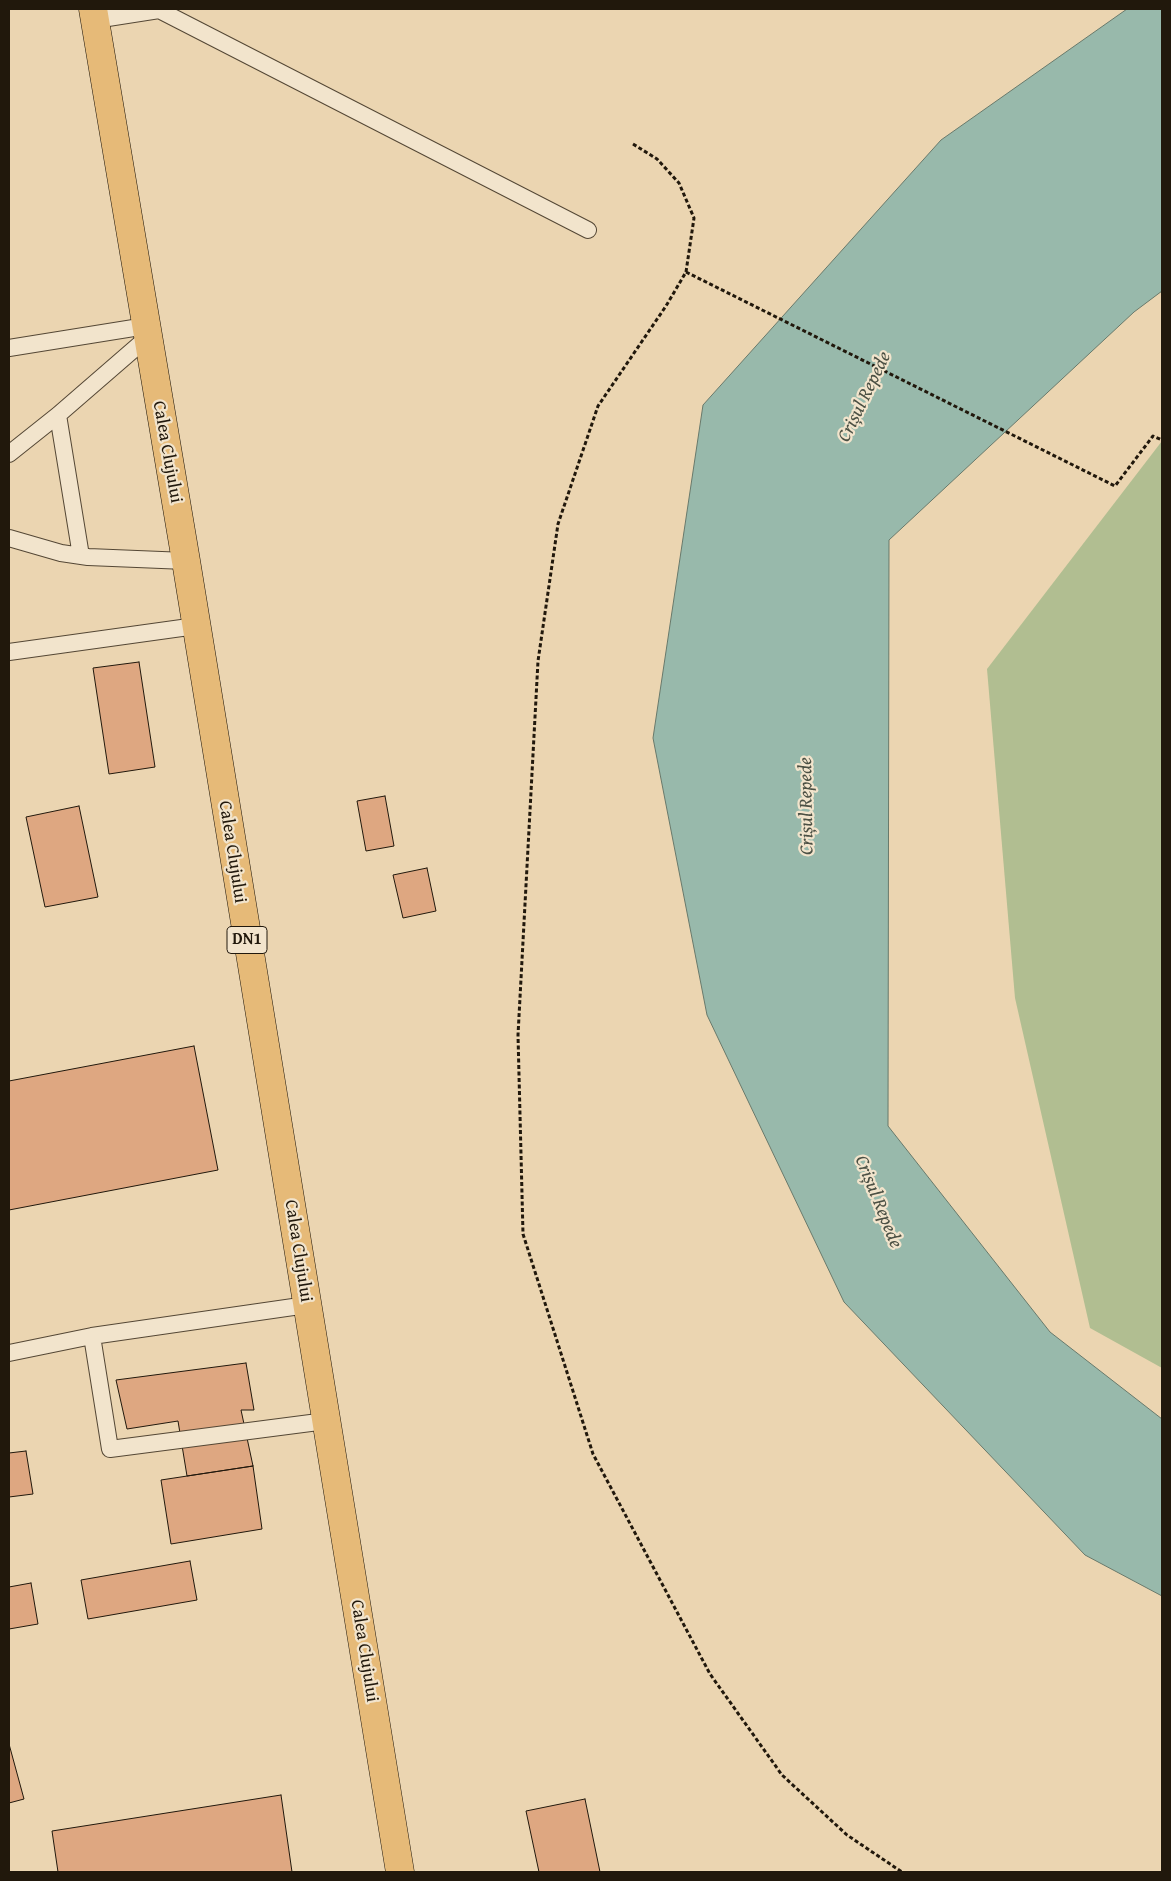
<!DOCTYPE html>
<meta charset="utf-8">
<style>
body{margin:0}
#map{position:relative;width:1171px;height:1881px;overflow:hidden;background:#ebd5b1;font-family:"Gentium Book Plus",serif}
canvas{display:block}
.frame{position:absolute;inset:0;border:10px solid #21180c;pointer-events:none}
</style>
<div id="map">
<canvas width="1171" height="1881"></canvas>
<div class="frame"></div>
</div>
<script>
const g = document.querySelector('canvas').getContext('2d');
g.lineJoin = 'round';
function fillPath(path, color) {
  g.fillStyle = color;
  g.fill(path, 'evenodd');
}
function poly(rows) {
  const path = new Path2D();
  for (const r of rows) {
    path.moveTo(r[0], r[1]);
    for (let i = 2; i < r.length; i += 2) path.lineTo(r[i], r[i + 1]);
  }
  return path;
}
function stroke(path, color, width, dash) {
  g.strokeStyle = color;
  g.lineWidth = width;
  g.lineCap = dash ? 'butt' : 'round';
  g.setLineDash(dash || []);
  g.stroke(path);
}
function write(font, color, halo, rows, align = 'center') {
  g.font = font + ' "Gentium Book Plus",serif';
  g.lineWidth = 4.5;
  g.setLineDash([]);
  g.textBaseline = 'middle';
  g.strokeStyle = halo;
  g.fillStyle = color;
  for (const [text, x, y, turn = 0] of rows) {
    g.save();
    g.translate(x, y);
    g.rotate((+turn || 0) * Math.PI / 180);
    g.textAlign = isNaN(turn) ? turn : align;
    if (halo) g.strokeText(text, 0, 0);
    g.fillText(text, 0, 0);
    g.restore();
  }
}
fillPath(poly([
 [1162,441,1162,1368,1090,1328,1015,998,987,669]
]), '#b1be91');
const water = poly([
 [1127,9,1162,9,1162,291,1134,312,889,540,888,1126,1050,1332,1162,1419,1162,1596,1085,1555,844,1302,707,1015,653,738,703,405,941,140,1127,9]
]);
fillPath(water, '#98b9ab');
stroke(water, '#68796b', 1);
const building = poly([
 [139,662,155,767,109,774,93,668,139,662],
 [385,796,394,846,366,851,357,801,385,796],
 [79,806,98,897,45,907,26,817,79,806],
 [427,868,436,911,403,918,393,875,427,868],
 [194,1046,218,1170,9,1210,9,1081,194,1046],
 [246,1363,254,1410,241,1410,253,1466,187,1476,178,1421,127,1429,116,1380,246,1363],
 [26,1451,33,1494,9,1497,9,1453,26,1451],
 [253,1466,262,1529,171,1544,161,1480,253,1466],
 [190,1561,197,1600,88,1619,81,1580,190,1561],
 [31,1583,38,1624,9,1629,9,1587,31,1583],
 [9,1744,24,1799,9,1803,9,1744],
 [281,1795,292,1872,58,1872,52,1831,281,1795],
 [585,1799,600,1872,539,1872,526,1811,585,1799]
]);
fillPath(building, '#dea781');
stroke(building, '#21180c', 1);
const service = poly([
 [95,20,159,10,588,230],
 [9,348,146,326],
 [58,415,81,556],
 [9,454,58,415,148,337],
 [9,538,61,553,88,557,186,561],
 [9,652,196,626],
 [92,1336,110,1449,326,1421],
 [9,1353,92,1336,307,1305]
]);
const primary = poly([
 [93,9,186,561,400,1872]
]);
stroke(service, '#544735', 18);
stroke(primary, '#21180c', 29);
stroke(poly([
 [633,144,657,159,679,183,694,218,686,272,666,306,598,406,558,524,538,661,518,1035,523,1234,593,1454,710,1674,782,1775,847,1835,902,1872],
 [686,272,1115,486,1153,436,1162,440]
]), '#21180c', 3, [4, 2.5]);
stroke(service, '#f2e4cc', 16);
stroke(primary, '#e6ba78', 28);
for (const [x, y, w] of [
 [247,940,40]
]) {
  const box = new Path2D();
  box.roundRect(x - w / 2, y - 13.5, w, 27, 4);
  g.fillStyle = '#f2e4cc';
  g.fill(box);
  stroke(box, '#21180c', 1);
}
write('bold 16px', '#21180c', null, [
 ["DN1",247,940]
]);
write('18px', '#21180c', '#f2e4cc', [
 ["Calea Clujului",167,452,80],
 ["Calea Clujului",232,852,81],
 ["Calea Clujului",298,1251,81],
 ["Calea Clujului",364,1651,81]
]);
write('italic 19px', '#4b5044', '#f2e4cc', [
 ["Crișul Repede",865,397,-64],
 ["Crișul Repede",807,806,-91],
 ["Crișul Repede",878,1202,68]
]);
</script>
